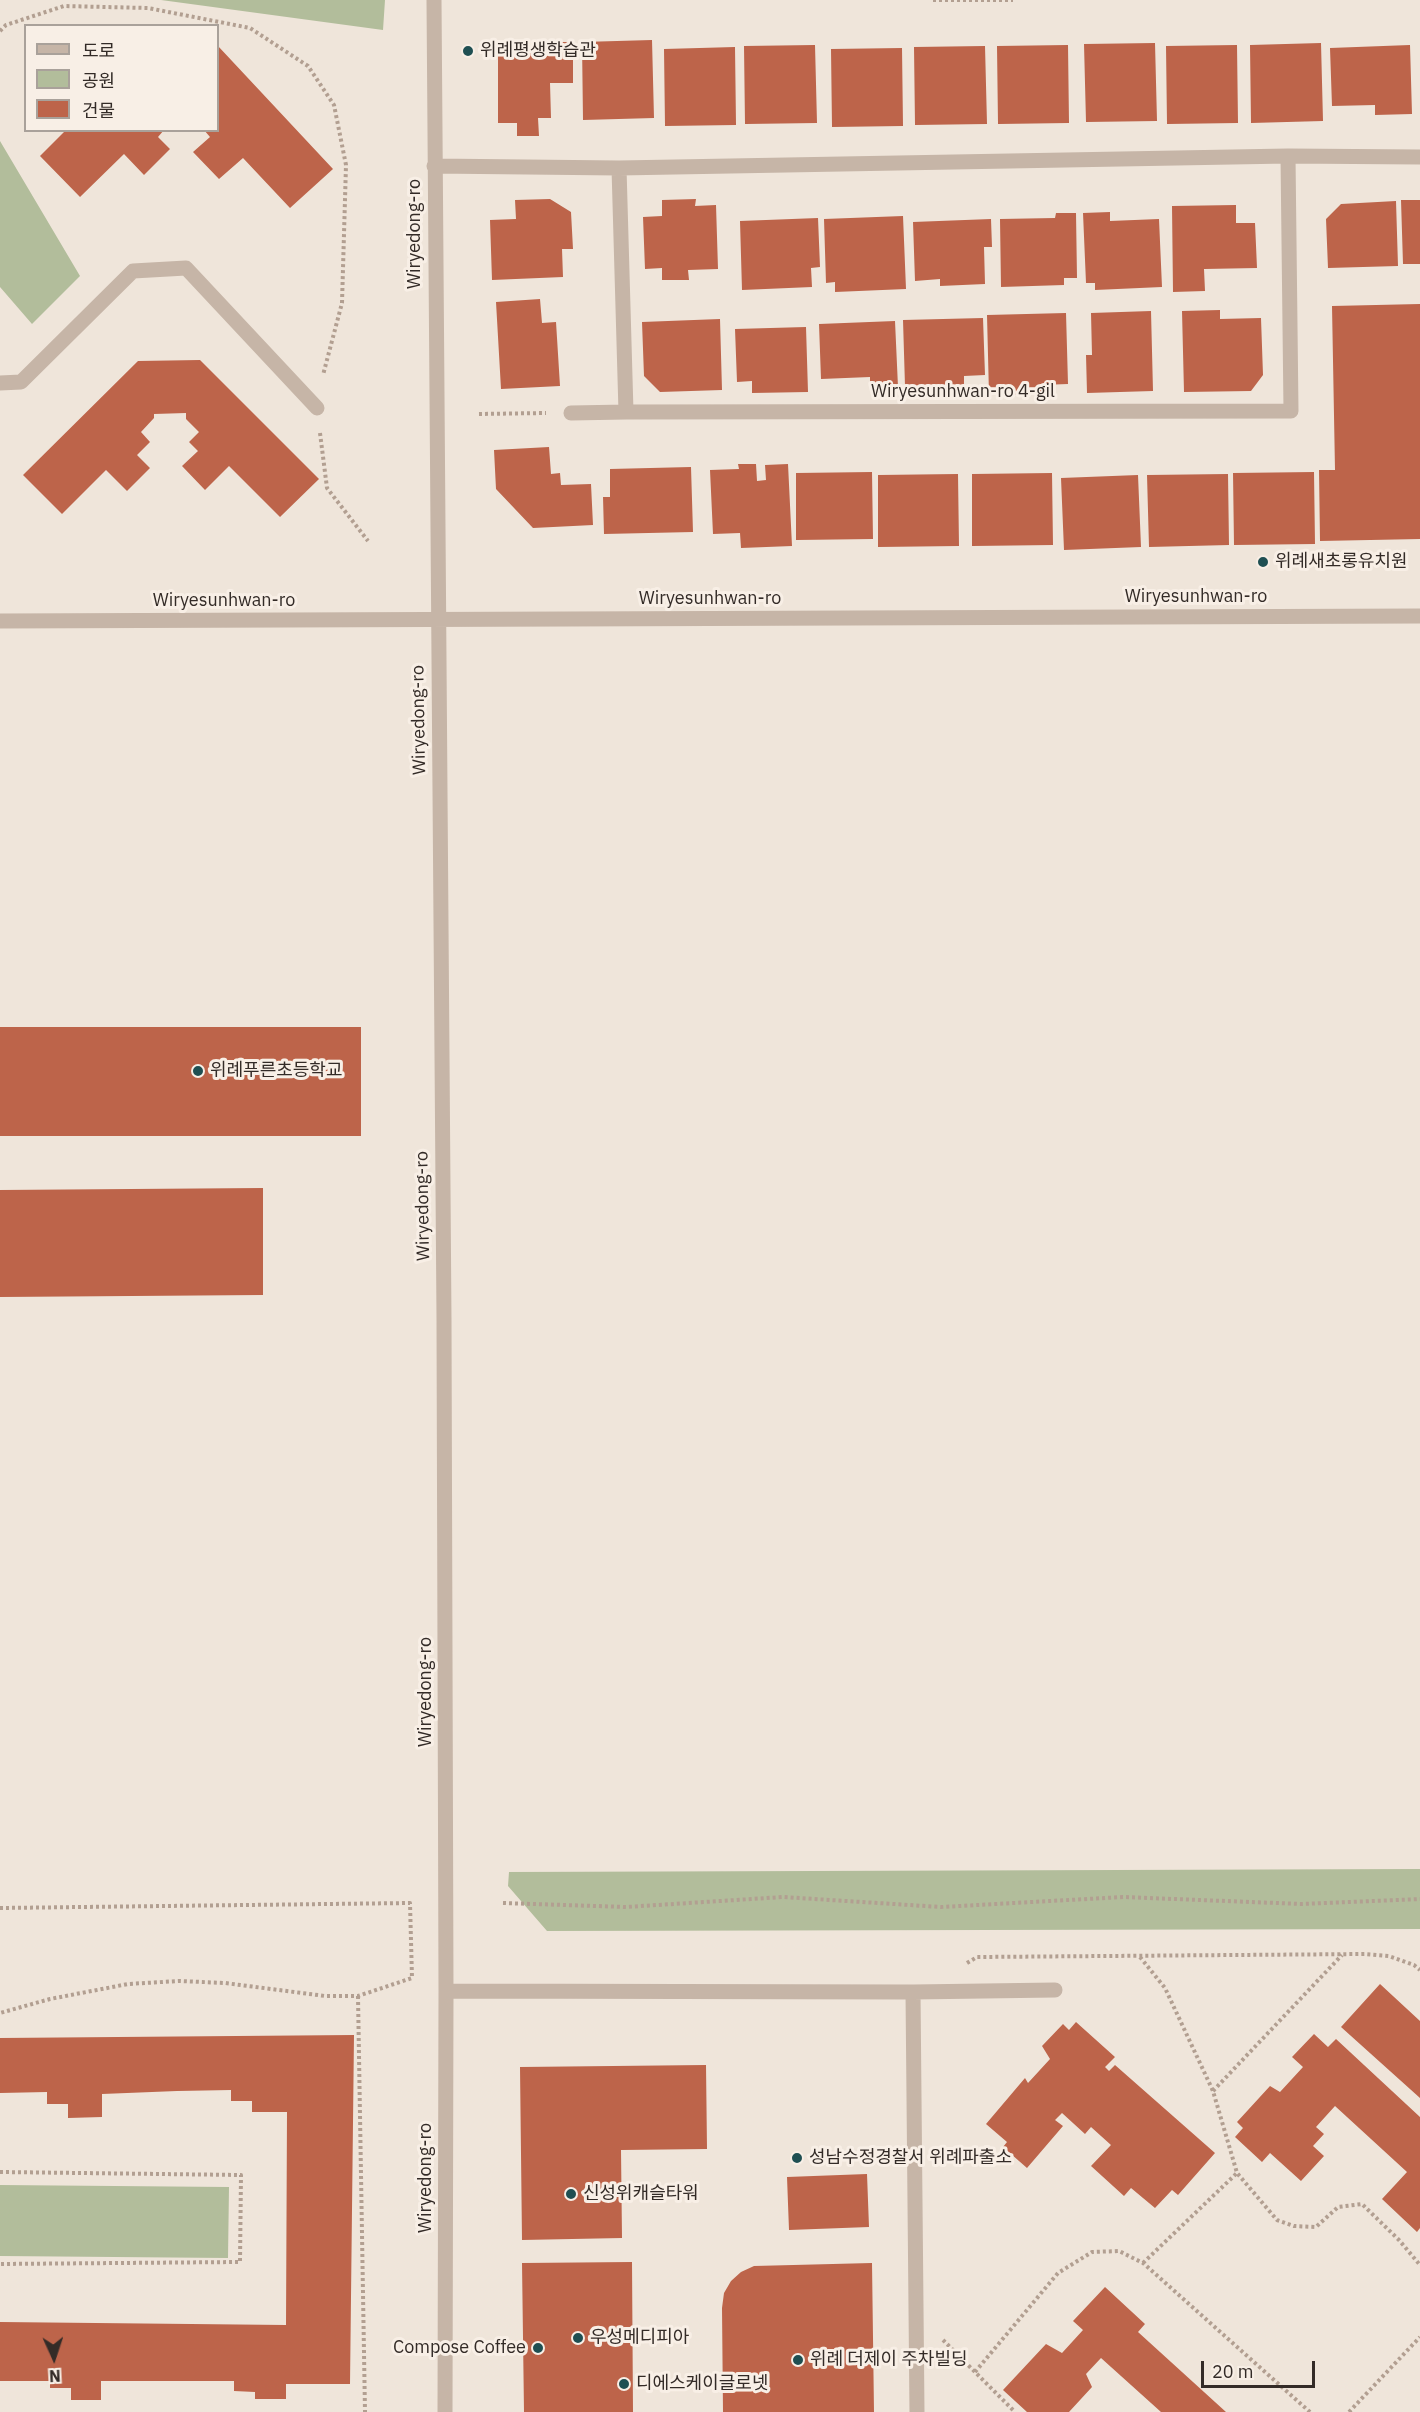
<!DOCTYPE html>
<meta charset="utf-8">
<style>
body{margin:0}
#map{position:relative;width:1420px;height:2412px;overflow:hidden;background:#efe5da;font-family:"IBM Plex Sans","Noto Sans KR",sans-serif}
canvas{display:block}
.legend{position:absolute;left:24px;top:24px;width:195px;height:108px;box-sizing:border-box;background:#f8efe6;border:2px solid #a9a19a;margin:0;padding:8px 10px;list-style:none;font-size:18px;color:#332b27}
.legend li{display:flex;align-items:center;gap:12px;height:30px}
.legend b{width:30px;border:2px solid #a9a19a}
.north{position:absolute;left:24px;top:2328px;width:60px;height:60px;-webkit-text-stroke:4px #f8efe6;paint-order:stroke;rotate:177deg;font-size:16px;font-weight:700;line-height:24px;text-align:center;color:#332b27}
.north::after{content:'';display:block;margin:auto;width:21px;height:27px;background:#332b27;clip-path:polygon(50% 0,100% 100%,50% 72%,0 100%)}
.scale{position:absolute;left:1201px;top:2361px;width:114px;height:27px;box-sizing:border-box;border:3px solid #332b27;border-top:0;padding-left:8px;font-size:18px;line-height:21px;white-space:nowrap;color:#332b27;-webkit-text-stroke:4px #f8efe6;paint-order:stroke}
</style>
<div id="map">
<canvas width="1420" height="2412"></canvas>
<ul class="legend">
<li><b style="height:8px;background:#c6b5a7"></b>도로</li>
<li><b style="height:16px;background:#b2bd9b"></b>공원</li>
<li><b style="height:16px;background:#bd644a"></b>건물</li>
</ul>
<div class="north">N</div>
<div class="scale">20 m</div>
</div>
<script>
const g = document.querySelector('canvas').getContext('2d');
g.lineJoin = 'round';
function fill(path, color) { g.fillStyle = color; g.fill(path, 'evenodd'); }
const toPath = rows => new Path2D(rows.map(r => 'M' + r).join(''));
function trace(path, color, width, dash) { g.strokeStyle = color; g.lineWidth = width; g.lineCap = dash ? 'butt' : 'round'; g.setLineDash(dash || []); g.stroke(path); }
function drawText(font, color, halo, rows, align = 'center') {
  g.font = font + ' "IBM Plex Sans","Noto Sans KR",sans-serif'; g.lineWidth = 6; g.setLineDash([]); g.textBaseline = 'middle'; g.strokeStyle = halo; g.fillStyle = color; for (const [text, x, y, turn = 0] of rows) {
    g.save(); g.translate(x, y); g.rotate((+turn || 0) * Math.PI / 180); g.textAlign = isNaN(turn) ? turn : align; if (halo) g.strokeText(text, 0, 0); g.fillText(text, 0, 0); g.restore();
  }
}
fill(toPath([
 [161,0,385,0,383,30],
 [0,141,80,276,32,324,0,287],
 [1420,1869,1420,1929,547,1931,508,1886,509,1872],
 [0,2185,229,2187,228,2258,0,2256]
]), '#b2bd9b');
fill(toPath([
 [652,40,654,118,583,120,582,42],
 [545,42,573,42,573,83,550,83,551,118,538,118,539,136,517,136,517,123,498,123,498,50,545,49],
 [1155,43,1157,121,1086,122,1084,44],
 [1321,43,1323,121,1251,123,1250,45],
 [815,45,817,123,745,124,744,46],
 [1068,45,1069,123,998,124,997,46],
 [1237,45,1238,123,1167,124,1166,46],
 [1410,45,1412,114,1375,115,1375,105,1332,106,1330,48],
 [218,46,333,169,290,208,243,158,219,179,193,152,210,137,204,130,218,130],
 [985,46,987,124,915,125,914,47],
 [735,47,736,125,665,126,664,49],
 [902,48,903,126,832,127,831,49],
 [66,130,164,130,158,137,170,149,144,175,124,154,80,197,40,156],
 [550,199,571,212,573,249,562,249,563,277,492,280,490,220,516,219,515,200],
 [696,199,695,206,716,205,718,269,688,270,689,280,662,280,662,268,645,269,643,217,662,216,662,200],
 [1401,200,1420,200,1420,264,1403,264],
 [1396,201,1398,266,1328,268,1326,219,1341,204],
 [1236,205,1236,223,1255,223,1257,268,1204,269,1205,291,1173,292,1172,206],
 [1110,212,1110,221,1159,219,1162,287,1095,290,1095,283,1086,283,1083,213],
 [1056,213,1076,213,1077,278,1064,278,1064,285,1001,287,1000,219,1055,218],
 [903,216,906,289,835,292,835,282,826,283,824,219],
 [818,218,820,267,811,268,812,287,742,290,740,221],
 [991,219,992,247,984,247,985,284,940,286,940,279,915,281,913,222],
 [540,299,542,323,556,322,560,386,501,389,496,302],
 [1420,304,1420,539,1320,541,1319,470,1335,470,1332,306],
 [1220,310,1220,319,1261,318,1263,375,1251,391,1184,392,1182,311],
 [1151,311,1153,391,1087,393,1086,355,1092,355,1091,313],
 [1066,313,1068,384,1041,385,1042,394,989,395,987,315],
 [983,318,985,375,964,376,964,385,905,386,903,320],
 [720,319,722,390,660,392,644,376,642,322],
 [895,321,898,387,870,388,870,377,821,379,819,324],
 [806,327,808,392,752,393,752,381,737,382,735,329],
 [200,360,319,479,280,517,229,466,205,490,182,466,198,451,189,442,199,432,186,419,186,413,154,414,154,418,141,432,150,442,137,455,150,468,127,491,106,470,62,514,23,475,138,361],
 [549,447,551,474,560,473,561,485,591,484,593,525,533,528,496,489,494,450],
 [738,464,756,464,757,481,766,480,765,465,788,464,792,546,741,548,740,533,713,534,710,470,739,469],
 [691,467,693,532,604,534,603,497,610,497,610,469],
 [872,472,873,539,796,540,796,473],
 [1314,472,1315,544,1234,545,1233,473],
 [1052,473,1053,545,972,546,972,474],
 [958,474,959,546,878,547,878,475],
 [1228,474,1229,545,1149,547,1147,475],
 [1138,475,1141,547,1064,550,1061,478],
 [0,1027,361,1027,361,1136,0,1136],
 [263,1188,263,1295,0,1297,0,1190],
 [1380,1984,1420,2021,1420,2098,1341,2027],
 [1076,2022,1115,2057,1105,2067,1109,2071,1115,2065,1215,2153,1178,2195,1172,2190,1155,2208,1131,2188,1124,2196,1091,2166,1111,2145,1091,2127,1085,2134,1062,2113,1055,2120,1063,2126,1027,2168,1003,2147,1007,2142,986,2124,1025,2078,1028,2083,1050,2059,1042,2046,1063,2024,1069,2030],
 [1314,2034,1328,2047,1336,2039,1420,2117,1420,2228,1417,2232,1382,2199,1407,2172,1335,2106,1316,2127,1324,2134,1313,2146,1324,2156,1301,2181,1270,2153,1262,2162,1235,2137,1243,2128,1237,2122,1270,2086,1280,2092,1303,2067,1292,2057],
 [354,2035,350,2384,286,2384,286,2399,255,2399,255,2392,234,2391,234,2381,101,2381,101,2400,71,2400,71,2388,50,2388,50,2381,0,2381,0,2322,286,2325,287,2112,252,2112,252,2101,231,2101,231,2090,177,2091,102,2094,102,2117,68,2118,68,2104,47,2104,47,2092,0,2093,0,2038],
 [706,2065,707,2149,621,2150,622,2238,522,2240,520,2067],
 [867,2174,869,2227,789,2230,787,2177],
 [632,2262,633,2412,524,2412,522,2263],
 [872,2263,874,2412,723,2412,722,2308,724,2293,731,2281,741,2272,754,2266],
 [1105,2287,1145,2324,1138,2332,1226,2412,1161,2412,1101,2358,1086,2374,1092,2387,1069,2412,1027,2412,1003,2390,1046,2344,1062,2353,1083,2330,1073,2321]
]), '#bd644a');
trace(toPath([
 [933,0,1013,0],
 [0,31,6,25,64,6,148,8,250,28,308,66,334,105,346,165,342,303,323,375],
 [479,414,546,413],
 [320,433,327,488,368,541],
 [503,1903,626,1907,783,1897,941,1907,1123,1897,1302,1904,1420,1899],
 [0,1908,410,1903,412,1978,358,1996,325,1996,225,1983,179,1981,128,1984,50,1999,0,2013],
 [1140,1957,1165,1988,1213,2091,1237,2173,1277,2220,1294,2226,1316,2227,1338,2207,1362,2204,1399,2240,1420,2265],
 [967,1963,977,1957,1365,1954,1389,1956,1414,1965,1420,1970],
 [358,1996,365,2412],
 [1213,2091,1342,1955],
 [0,2172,241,2175,240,2262,0,2264],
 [1143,2263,1237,2173],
 [943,2340,1015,2412],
 [975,2372,1058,2273,1092,2252,1119,2251,1143,2263,1310,2412],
 [1349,2412,1420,2337]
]), '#b29f91', 4, [3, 3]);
trace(toPath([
 [434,0,444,1318,446,1991,445,2412],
 [434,166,619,168,1288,156,1420,157],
 [619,168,626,412,1291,411,1288,156],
 [0,383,21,382,133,271,186,268,317,408],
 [571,413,626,412],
 [0,621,1420,616],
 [446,1991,913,1992,917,2412],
 [913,1992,1055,1990]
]), '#c6b5a7', 15);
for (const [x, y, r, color] of [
 [468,51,6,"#1f4f52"],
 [1263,562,6,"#1f4f52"],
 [198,1071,6,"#1f4f52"],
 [797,2158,6,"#1f4f52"],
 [571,2194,6,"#1f4f52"],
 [578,2338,6,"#1f4f52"],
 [538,2348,6,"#1f4f52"],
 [798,2360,6,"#1f4f52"],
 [624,2384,6,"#1f4f52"]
]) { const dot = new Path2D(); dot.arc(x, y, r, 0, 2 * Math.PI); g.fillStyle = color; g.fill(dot); trace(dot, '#f8efe6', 2); }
drawText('18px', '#332b27', '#f8efe6', [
 ["위례평생학습관",480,51],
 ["위례새초롱유치원",1275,562],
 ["위례푸른초등학교",210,1071],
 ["성남수정경찰서 위례파출소",809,2158],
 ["신성위캐슬타워",583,2194],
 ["우성메디피아",590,2338],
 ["Compose Coffee",526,2348,"right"],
 ["위례 더제이 주차빌딩",810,2360],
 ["디에스케이글로넷",636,2384]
], 'left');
drawText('18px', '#332b27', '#f8efe6', [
 ["Wiryedong-ro",415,234,-90],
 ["Wiryesunhwan-ro 4-gil",963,392],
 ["Wiryesunhwan-ro",1196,597],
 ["Wiryesunhwan-ro",710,599],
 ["Wiryesunhwan-ro",224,601],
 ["Wiryedong-ro",419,720,-91],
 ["Wiryedong-ro",423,1206,-91],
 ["Wiryedong-ro",426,1692,-90],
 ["Wiryedong-ro",426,2178,-90]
]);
</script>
